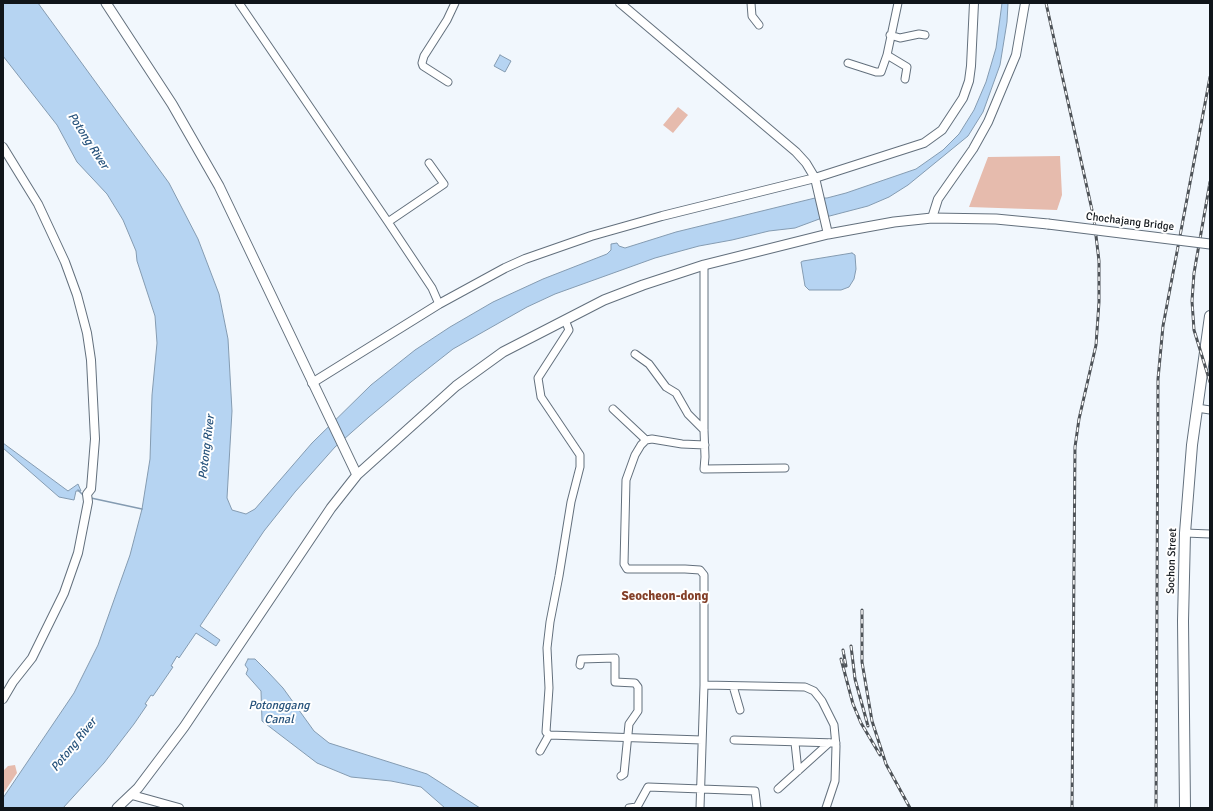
<!DOCTYPE html>
<style>
body{margin:0}
#map{position:relative;width:1213px;height:811px;overflow:hidden;background:#f1f7fd;font-family:Signika,sans-serif}
canvas{display:block}
.frame{position:absolute;inset:0;border:4px solid #10151a;pointer-events:none}
</style>
<div id="map">
<canvas width="1213" height="811"></canvas>
<div class="frame"></div>
</div>
<script>
const g = document.querySelector('canvas').getContext('2d');
g.lineJoin = 'round';
function fill(path, color) { g.fillStyle = color; g.fill(path, 'evenodd'); }
const toPath = rows => new Path2D(rows.map(r => 'M' + r).join(''));
function trace(path, color, width, dash) { g.strokeStyle = color; g.lineWidth = width; g.lineCap = dash ? 'butt' : 'round'; g.setLineDash(dash || []); g.stroke(path); }
function drawText(font, color, halo, rows, align = 'center') {
  g.font = font + ' Signika,sans-serif'; g.lineWidth = 4; g.setLineDash([]); g.textBaseline = 'middle'; g.strokeStyle = halo; g.fillStyle = color; for (const [text, x, y, turn = 0] of rows) {
    g.save(); g.translate(x, y); g.rotate((+turn || 0) * Math.PI / 180); g.textAlign = isNaN(turn) ? turn : align; if (halo) g.strokeText(text, 0, 0); g.fillText(text, 0, 0); g.restore();
  }
}
fill(toPath([
 [678,107,688,115,673,133,663,125],
 [1060,156,1062,195,1057,210,969,207,988,157],
 [15,765,17,773,3,794,3,771,8,766]
]), '#e6bbad');
const water = toPath([
 [3,3,38,3,169,183,198,239,219,294,228,339,232,411,227,498,232,510,246,514,255,509,312,443,371,385,415,350,450,327,493,302,543,279,607,254,611,250,611,244,617,243,619,246,625,248,676,232,815,198,827,198,846,193,916,169,943,150,959,134,974,110,986,82,996,48,1002,3,1008,3,1007,22,1000,65,983,112,968,136,908,185,889,197,868,206,822,218,795,228,769,231,732,240,699,246,655,258,555,294,527,307,453,349,411,382,369,417,335,447,295,492,264,531,237,571,200,626,220,640,216,646,196,633,179,658,177,656,171,666,173,667,153,696,151,695,145,704,147,705,134,724,104,763,63,808,3,808,3,798,74,693,98,645,130,555,142,509,150,459,152,395,157,343,155,316,137,261,136,251,123,220,107,194,77,162,57,125,3,56,3,3],
 [500,55,511,61,505,72,494,66,500,55],
 [852,253,855,255,856,269,854,279,849,287,841,290,809,290,805,286,801,262,803,261,852,253],
 [3,443,68,491,78,484,81,491,76,491,74,500,59,497,3,448,3,443],
 [248,659,255,659,268,672,283,688,314,731,329,743,427,774,480,808,445,808,421,787,391,781,351,777,317,763,262,721,261,691,246,674,248,669,245,665,248,659]
]);
fill(water, '#b6d4f2');
trace(water, '#849bb1', 1);
trace(toPath([
 [78,490,83,495],
 [91,498,142,509]
]), '#849bb1', 1.5);
const minor = toPath([
 [239,3,388,222,432,288,439,304],
 [751,3,752,16,759,25],
 [890,35,900,38,919,34,925,35],
 [887,55,907,67,905,79],
 [848,63,876,72,881,72,887,55,898,3],
 [448,82,423,66,422,63,424,56,447,20,455,3],
 [388,222,444,184,429,163],
 [704,265,704,430,705,457,704,469,785,468],
 [565,320,569,330,538,378,541,397,580,455,580,467,571,502,559,576,550,622,547,648,549,688,546,732,549,735,702,740],
 [635,354,649,364,666,387,676,393,688,414,704,430],
 [1197,408,1210,410],
 [613,409,646,440],
 [1185,533,1210,534],
 [580,665,581,659,615,658,615,682,635,683,638,687,638,711,629,724,624,774,621,776],
 [704,685,805,687,814,691,822,701,834,725,836,746,835,781,826,808],
 [733,686,740,710],
 [734,740,836,743],
 [795,743,798,771],
 [540,751,549,735],
 [778,789,829,743],
 [629,808,637,807,648,787,755,791,757,808],
 [700,808,704,685,704,575,700,570,685,569,627,569,624,564,626,480,635,455,641,445,646,440,652,439,682,444,705,445]
]);
const tertiary = toPath([
 [620,3,796,152,806,163,815,178,828,234],
 [3,147,38,204,65,262,77,295,87,333,91,360,95,439,91,489,87,494,88,502,78,553,64,593,32,658,13,682,3,699],
 [932,218,938,199,973,149,988,122,1016,55,1025,3],
 [312,383,439,304,505,268,525,259,591,236,662,216,815,178,924,143,942,130,963,98,969,81,971,66,974,3],
 [132,795,179,808]
]);
const secondary = toPath([
 [106,3,172,104,219,186,357,475],
 [117,808,138,788,184,727,331,508,357,475,456,386,503,352,604,300,643,285,704,265,828,234,894,222,932,218,996,219,1048,224]
]);
const primary = toPath([
 [1185,808,1183,621,1185,533,1192,445,1210,316]
]);
trace(minor, '#63707d', 9);
trace(tertiary, '#63707d', 10);
trace(secondary, '#63707d', 11);
trace(primary, '#63707d', 12);
trace(minor, '#fff', 7);
trace(tertiary, '#fff', 8);
trace(secondary, '#fff', 9);
trace(primary, '#fff', 10);
const rail = toPath([
 [1046,3,1094,219,1099,261,1099,302,1096,345,1079,419,1075,447,1072,808],
 [1210,182,1194,273,1192,301,1194,330,1210,382],
 [862,610,862,662,872,721,886,764,910,808],
 [851,646,855,679,868,726],
 [843,650,846,666],
 [841,659,853,704,861,723,880,755],
 [1156,808,1158,379,1163,326,1210,77]
]);
trace(rail, '#4e5358', 3);
trace(rail, '#fff', 1.5, [4.5]);
const secondaryBridge = toPath([
 [1048,224,1210,244]
]);
trace(secondaryBridge, '#63707d', 11, []);
trace(secondaryBridge, '#fff', 9);
drawText('11px', '#10151a', '#fff', [
 ["Chochajang Bridge",1130,222,7],
 ["Sochon Street",1172,561,-88]
]);
drawText('italic 12px', '#26527b', '#fff', [
 ["Potong River",88,141,57],
 ["Potong River",207,447,-83],
 ["Potonggang",279,706],
 ["Canal",279,720],
 ["Potong River",74,745,-51]
]);
drawText('bold 13px', '#833f28', '#fff', [
 ["Seocheon-dong",665,597]
]);
</script>
